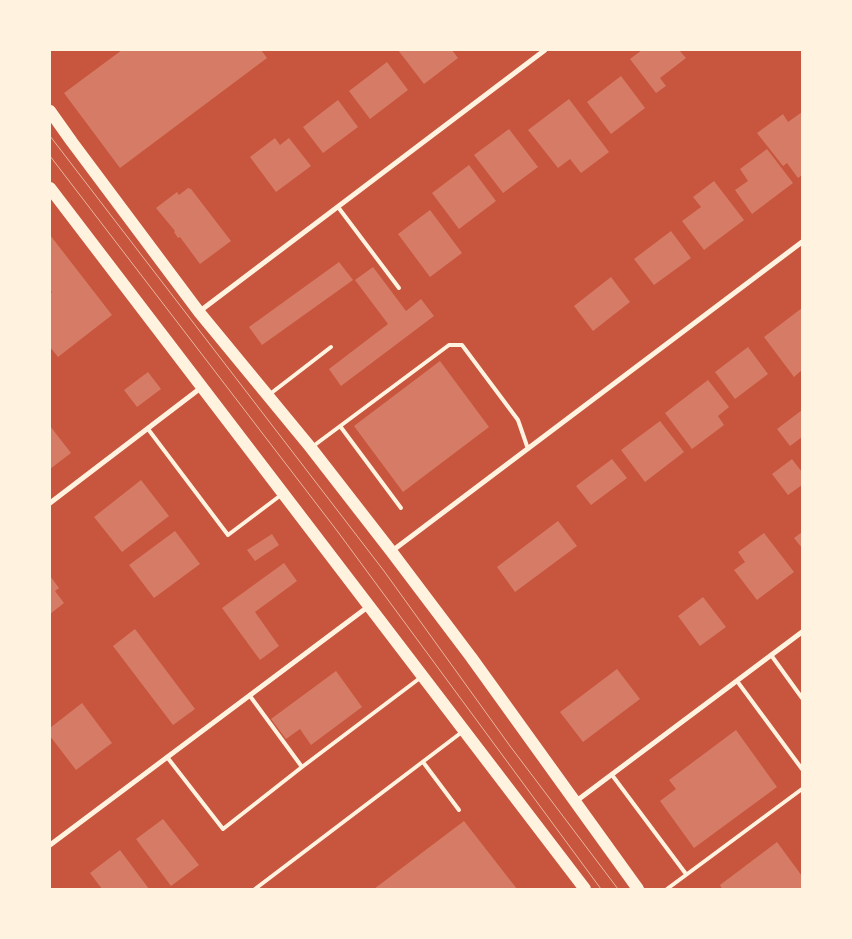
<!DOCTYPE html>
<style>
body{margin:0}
#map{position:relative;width:852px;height:939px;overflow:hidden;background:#c8553d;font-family:Rubik,sans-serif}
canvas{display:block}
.frame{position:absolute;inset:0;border:51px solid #fff3e0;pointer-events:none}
</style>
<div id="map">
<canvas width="852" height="939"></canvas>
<div class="frame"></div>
</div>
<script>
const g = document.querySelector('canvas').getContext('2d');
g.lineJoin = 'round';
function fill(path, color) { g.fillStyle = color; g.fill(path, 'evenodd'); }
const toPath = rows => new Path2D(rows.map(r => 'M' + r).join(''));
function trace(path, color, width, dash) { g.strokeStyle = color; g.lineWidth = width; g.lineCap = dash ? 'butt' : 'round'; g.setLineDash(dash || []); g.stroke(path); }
fill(toPath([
 [122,50,261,50,267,58,120,168,64,93],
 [398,50,452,50,458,58,424,84],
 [642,50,679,50,686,58,660,78,666,86,656,93,630,59],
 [387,62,408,90,370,119,349,91],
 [621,76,645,108,611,134,587,102],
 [569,99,609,152,581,173,570,159,558,168,528,130],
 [338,100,358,127,323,153,303,127],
 [802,112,802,175,798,178,787,163,783,166,757,133,783,114,788,122],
 [509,129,538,167,503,193,474,155],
 [275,138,280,145,289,138,311,166,276,192,250,157],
 [767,149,793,183,752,214,735,190,748,181,740,169],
 [469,165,496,201,459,229,432,193],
 [714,181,744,220,704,250,682,221,701,207,693,197],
 [188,188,191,189,231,241,200,264,180,237,178,238,174,232,175,231,156,208,177,192,179,195],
 [430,210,462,253,430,277,398,234],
 [671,231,691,258,654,285,634,259],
 [50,235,112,315,58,357,50,347,50,294,52,292,50,290],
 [339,262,353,280,262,345,249,327],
 [373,267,406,311,421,299,434,316,341,386,329,369,388,324,355,280],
 [611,277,630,302,593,331,574,306],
 [802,308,802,370,794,377,764,337],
 [748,347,768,374,735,399,715,372],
 [440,361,489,427,403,492,354,426],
 [148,372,161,389,137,407,124,390],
 [708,380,729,407,718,416,724,425,692,449,665,413],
 [802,410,802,437,790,446,777,429],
 [660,421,684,452,645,482,621,450],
 [50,426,71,453,50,469],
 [612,459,627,478,591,505,576,486],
 [792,459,802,472,802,485,788,495,772,474],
 [141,480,169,516,122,552,94,517],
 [558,521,577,546,515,592,497,567],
 [175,531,200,564,154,598,129,565],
 [802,532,802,548,794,538],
 [764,533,794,572,757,600,734,570,745,562,738,552],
 [272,534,279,545,255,561,247,550],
 [284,563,297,581,255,612,279,646,260,660,222,608],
 [50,576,59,588,55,591,64,603,50,614],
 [703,597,726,627,700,646,678,616],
 [135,629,195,709,173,725,113,646],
 [617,669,640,699,583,742,560,712],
 [336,671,362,707,311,745,300,729,286,739,271,719],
 [82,703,112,743,76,770,50,736,50,728],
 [736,730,777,787,694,848,660,801,676,789,669,780],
 [163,819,199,865,171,886,136,839],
 [464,821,517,889,374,889],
 [777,842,802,876,802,889,722,889,720,885],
 [120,850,149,889,102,889,90,873]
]), '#d67c66');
trace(toPath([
 [338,207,399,288],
 [270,394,331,347],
 [340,426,401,508],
 [148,429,228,535,281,495],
 [312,447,449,345,462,345,518,420,528,449],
 [771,655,802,698],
 [737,681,802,769],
 [167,757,223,829,302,767,250,696],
 [423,762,459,810],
 [302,767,420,678],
 [612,775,686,874],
 [255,889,462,732],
 [667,889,802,789]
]), '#fff3e0', 4);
trace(toPath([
 [200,311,545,50],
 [50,503,202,387],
 [392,551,802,242],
 [575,802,802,632],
 [50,845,369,606]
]), '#fff3e0', 5);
trace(toPath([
 [50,111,72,142,199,312,311,448,391,551,471,657,638,889],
 [50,188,585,889]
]), '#fff3e0', 12);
trace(toPath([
 [50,136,384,571,510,746,618,889],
 [50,156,338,532,601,889]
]), '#e9b49f', 1);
</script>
